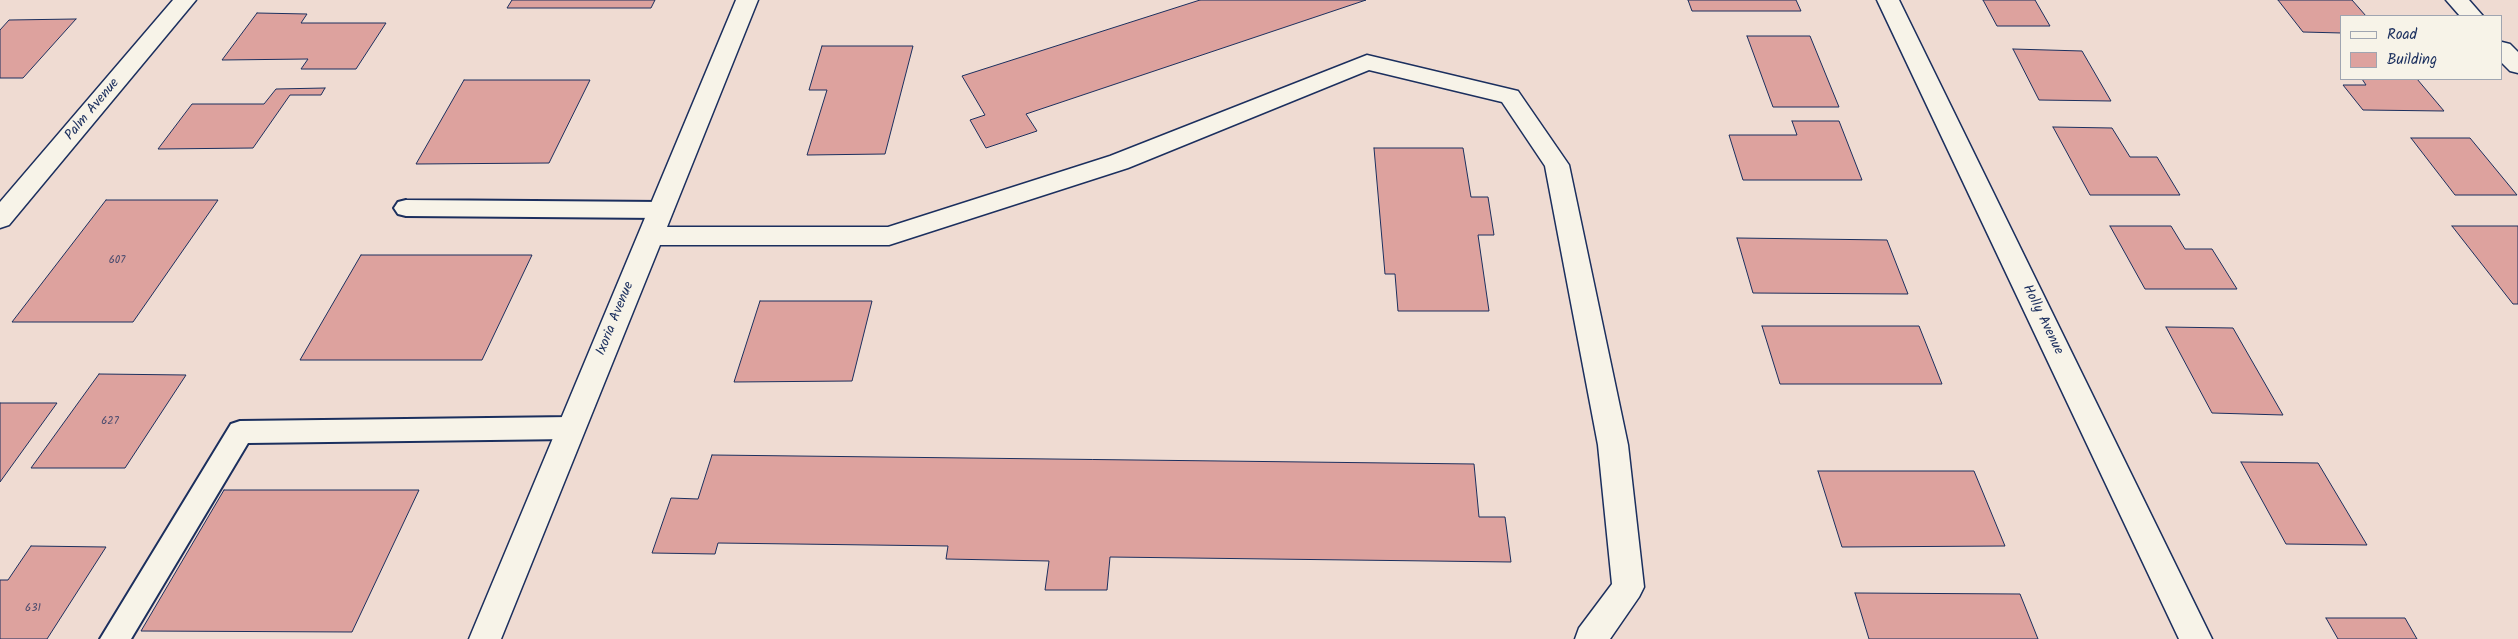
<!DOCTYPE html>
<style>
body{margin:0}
#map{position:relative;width:2518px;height:639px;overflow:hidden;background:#efdbd2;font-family:Kalam,sans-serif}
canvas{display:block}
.legend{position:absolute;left:2340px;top:15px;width:162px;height:65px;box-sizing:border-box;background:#f7f3e8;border:1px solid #9fa5b1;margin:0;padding:6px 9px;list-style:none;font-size:15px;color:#1b2f5e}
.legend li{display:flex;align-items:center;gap:10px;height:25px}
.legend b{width:25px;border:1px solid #9fa5b1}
</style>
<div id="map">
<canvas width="2518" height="639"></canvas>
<ul class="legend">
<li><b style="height:6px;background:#f7f3e8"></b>Road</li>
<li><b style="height:14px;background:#dda29e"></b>Building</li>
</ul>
</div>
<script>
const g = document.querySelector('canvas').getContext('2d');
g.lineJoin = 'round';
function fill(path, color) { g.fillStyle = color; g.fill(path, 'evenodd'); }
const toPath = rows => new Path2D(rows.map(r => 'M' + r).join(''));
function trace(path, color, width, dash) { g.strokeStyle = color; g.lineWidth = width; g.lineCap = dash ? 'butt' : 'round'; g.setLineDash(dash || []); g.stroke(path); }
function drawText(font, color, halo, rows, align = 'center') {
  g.font = font + ' Kalam,sans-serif'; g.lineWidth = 4; g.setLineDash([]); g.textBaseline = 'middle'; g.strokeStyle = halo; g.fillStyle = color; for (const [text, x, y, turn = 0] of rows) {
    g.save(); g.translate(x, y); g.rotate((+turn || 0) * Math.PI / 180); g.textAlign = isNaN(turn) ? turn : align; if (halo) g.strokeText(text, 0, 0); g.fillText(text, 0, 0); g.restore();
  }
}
const building = toPath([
 [512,0,655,0,651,8,507,8,512,0],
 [1200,0,1366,0,1026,114,1037,131,986,148,970,120,985,115,962,76,1200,0],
 [1688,0,1796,0,1801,11,1692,11,1688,0],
 [1983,0,2035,0,2050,26,1997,26,1983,0],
 [2278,0,2352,0,2366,16,2342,16,2342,33,2303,32,2278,0],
 [257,13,307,14,301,23,386,23,356,69,301,69,308,59,222,60,257,13],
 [76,19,23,78,0,78,0,30,9,20,76,19],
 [1747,36,1810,36,1839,107,1773,107,1747,36],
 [822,46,913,46,885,154,807,155,827,90,809,90,822,46],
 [2013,49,2082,51,2111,101,2039,100,2013,49],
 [2362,79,2417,79,2444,111,2363,110,2343,85,2366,85,2362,79],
 [464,80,590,80,549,163,416,164,464,80],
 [325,88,321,95,290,95,253,148,158,149,192,104,264,104,276,89,325,88],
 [1792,121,1839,121,1862,180,1743,180,1729,135,1797,135,1792,121],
 [2053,127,2112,128,2130,157,2157,157,2180,195,2090,195,2053,127],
 [2411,138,2470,138,2517,195,2455,195,2411,138],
 [1374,148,1463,148,1471,197,1488,197,1494,235,1478,235,1489,311,1398,311,1395,274,1385,274,1374,148],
 [106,200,218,200,133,322,12,322,106,200],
 [2110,226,2171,226,2185,249,2212,249,2237,289,2145,289,2110,226],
 [2452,226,2518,226,2518,304,2513,304,2452,226],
 [1737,238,1887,240,1908,294,1753,293,1737,238],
 [361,255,532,255,482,360,300,360,361,255],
 [760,301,872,301,852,381,734,382,760,301],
 [1762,326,1919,326,1942,384,1780,384,1762,326],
 [2166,327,2233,328,2283,415,2212,413,2166,327],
 [99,374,186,375,125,468,31,468,99,374],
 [0,403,57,403,0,482,0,403],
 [712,455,1474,464,1479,517,1505,517,1511,562,1110,557,1107,590,1045,590,1049,561,946,559,948,546,718,543,715,554,652,553,671,498,698,499,712,455],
 [2241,462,2318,463,2367,545,2286,544,2241,462],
 [1818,471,1974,471,2005,546,1842,547,1818,471],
 [224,490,419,490,352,632,141,631,224,490],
 [31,546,106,547,47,639,0,639,0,580,8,580,31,546],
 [1855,593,2020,594,2038,639,1869,639,1855,593],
 [2326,618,2405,618,2417,639,2338,639,2326,618]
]);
fill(building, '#dda29e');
trace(building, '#1b2f5e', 1);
const service = toPath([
 [406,200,661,202,669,204,673,210,669,216,661,218,406,216,398,214,394,208,398,202,406,200],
 [571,417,580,420,584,428,580,436,571,439,248,443,131,639,100,639,231,424,240,421,571,417]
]);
const minor = toPath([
 [173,0,196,0,9,225,0,228,0,202,173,0],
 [736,0,758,0,667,227,888,227,1110,156,1367,55,1518,91,1569,165,1628,445,1644,587,1639,597,1610,639,1575,639,1579,628,1612,584,1598,445,1545,166,1502,102,1369,70,1128,168,889,245,660,245,501,639,469,639,736,0],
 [1877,0,1899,0,2212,639,2179,639,1877,0],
 [2446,0,2469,0,2483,16,2460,16,2446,0],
 [2502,42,2510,44,2518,52,2518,73,2510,71,2502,63,2502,42]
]);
trace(service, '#1b2f5e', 4);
trace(minor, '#1b2f5e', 3);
fill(service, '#f7f3e8');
fill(minor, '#f7f3e8');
drawText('11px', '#4c4c6e', null, [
 ["607",117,261],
 ["627",110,422],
 ["631",33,609]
]);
drawText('14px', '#1b2f5e', '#f7f3e8', [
 ["Palm Avenue",93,110,-50],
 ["Ixoria Avenue",616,319,-68],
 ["Holly Avenue",2042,320,64]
]);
</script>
